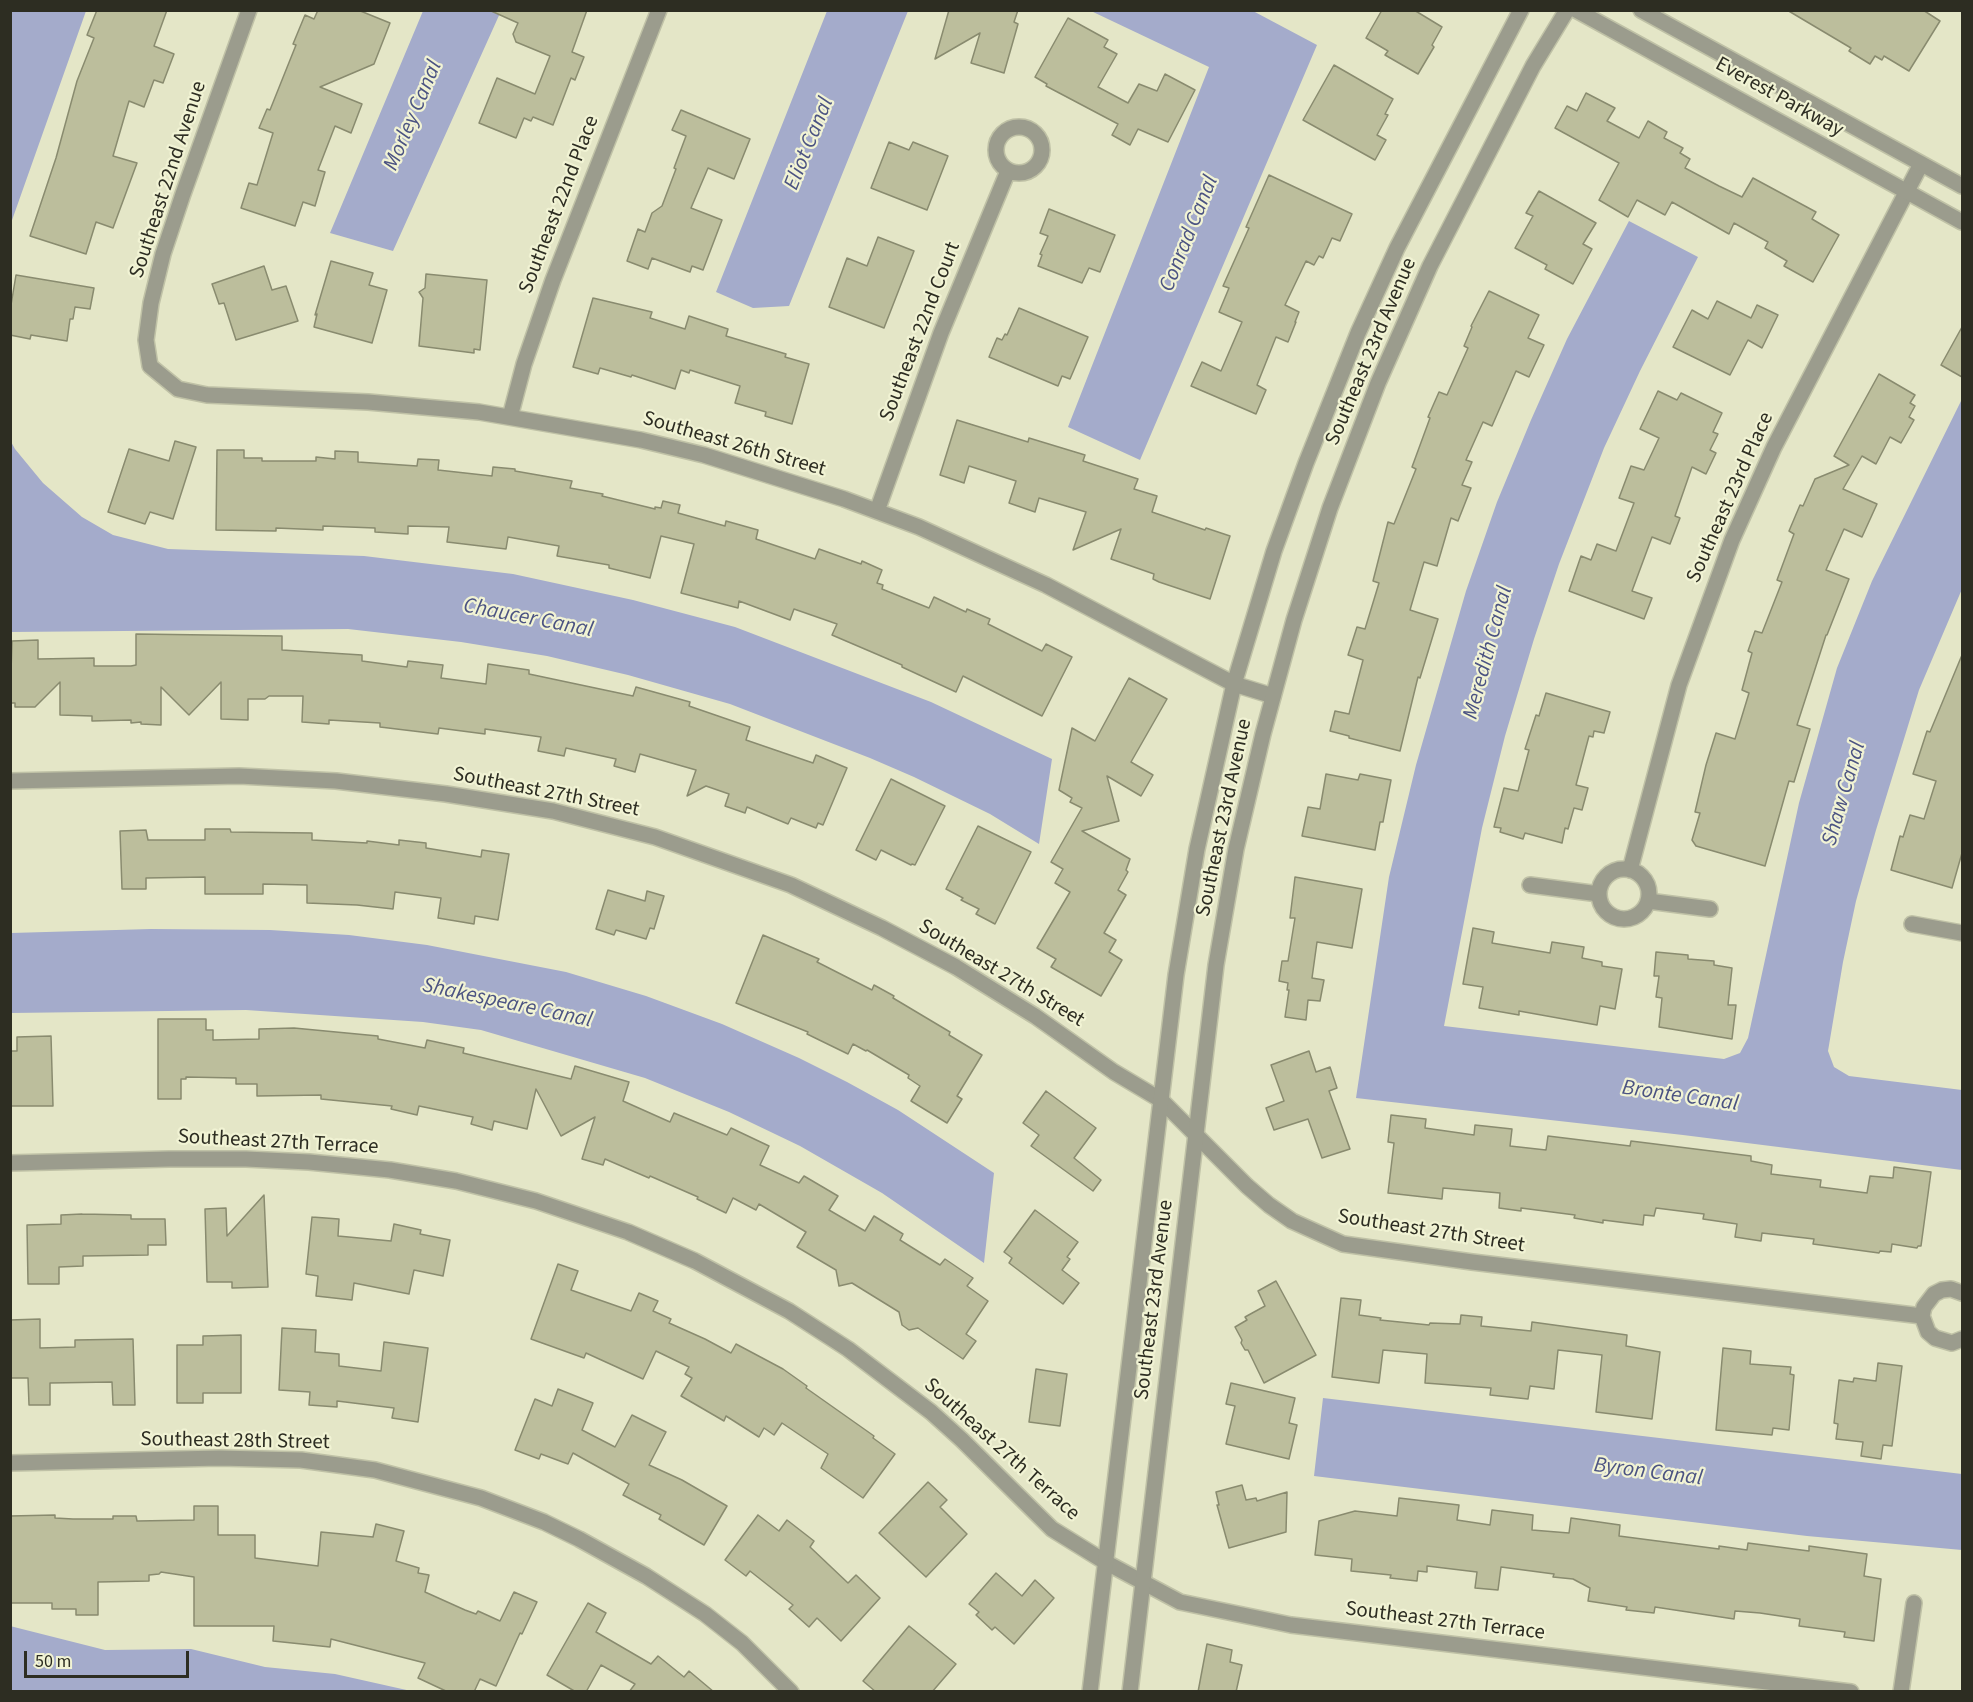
<!DOCTYPE html>
<style>
body{margin:0}
#map{position:relative;width:1973px;height:1702px;overflow:hidden;background:#e4e6c7;font-family:"Source Sans 3",sans-serif}
canvas{display:block}
.frame{position:absolute;inset:0;border:12px solid #2d2d22;pointer-events:none}
.scale{position:absolute;left:24px;top:1651px;width:165px;height:27px;box-sizing:border-box;border:3px solid #2d2d22;border-top:0;padding-left:8px;font-size:18px;line-height:21px;white-space:nowrap;color:#2d2d22;-webkit-text-stroke:4px #f1f3d4;paint-order:stroke}
</style>
<div id="map">
<canvas width="1973" height="1702"></canvas>
<div class="frame"></div>
<div class="scale">50 m</div>
</div>
<script>
const g = document.querySelector('canvas').getContext('2d');
g.lineJoin = 'round';
function fill(path, color) { g.fillStyle = color; g.fill(path, 'evenodd'); }
const toPath = rows => new Path2D(rows.map(r => 'M' + r).join(''));
function trace(path, color, width, dash) { g.strokeStyle = color; g.lineWidth = width; g.lineCap = dash ? 'butt' : 'round'; g.setLineDash(dash || []); g.stroke(path); }
function drawText(font, color, halo, rows, align = 'center') {
  g.font = font + ' "Source Sans 3",sans-serif'; g.lineWidth = 4.5; g.setLineDash([]); g.textBaseline = 'middle'; g.strokeStyle = halo; g.fillStyle = color; for (const [text, x, y, turn = 0] of rows) {
    g.save(); g.translate(x, y); g.rotate((+turn || 0) * Math.PI / 180); g.textAlign = isNaN(turn) ? turn : align; if (halo) g.strokeText(text, 0, 0); g.fillText(text, 0, 0); g.restore();
  }
}
fill(toPath([
 [11,10,86,11,11,223,10,11],
 [423,11,501,11,393,251,330,233],
 [827,11,908,11,789,306,753,308,716,292],
 [1091,11,1253,11,1317,45,1140,460,1068,427,1209,67],
 [1629,221,1698,257,1640,371,1604,448,1559,564,1534,639,1505,736,1482,828,1444,1026,1724,1059,1740,1053,1748,1038,1799,803,1837,668,1872,581,1961,401,1962,589,1919,690,1876,830,1856,901,1843,962,1828,1051,1834,1067,1849,1076,1962,1090,1962,1170,1683,1135,1356,1098,1389,877,1416,765,1466,591,1497,502,1531,420,1567,339],
 [10,440,15,449,43,483,82,517,113,535,168,549,364,556,513,574,633,600,735,627,931,702,1052,759,1039,844,990,814,914,777,870,758,730,704,628,675,547,656,461,642,348,629,11,632],
 [151,929,270,930,349,935,427,945,566,972,646,996,722,1024,799,1058,847,1082,898,1110,994,1173,984,1263,882,1193,800,1146,729,1112,645,1078,481,1030,423,1022,246,1010,11,1013,11,933],
 [1323,1398,1962,1474,1962,1550,1807,1536,1314,1476],
 [10,1626,105,1650,191,1649,265,1667,335,1674,411,1691,11,1691]
]), '#a4abcb');
const building = toPath([
 [97,10,167,10,154,46,174,54,163,83,154,80,144,107,129,101,113,156,137,163,113,228,96,222,86,254,30,236,56,158,77,81,94,38,87,35,97,10],
 [318,10,358,10,390,23,374,64,320,87,362,104,351,133,335,126,318,170,325,172,315,206,303,202,295,226,241,208,249,183,257,185,273,133,259,128,267,109,270,110,296,45,293,44,305,15,314,19,318,10],
 [489,10,587,10,572,52,584,57,575,80,571,78,553,125,533,117,531,121,524,118,516,138,479,123,497,78,535,94,550,56,516,42,513,34,518,23,489,10],
 [949,10,1018,10,1014,22,1018,24,1004,73,971,63,980,33,935,59,949,10],
 [1382,10,1414,10,1442,27,1432,45,1434,47,1418,74,1385,55,1388,51,1366,38,1382,10],
 [1787,10,1923,10,1940,21,1909,71,1884,56,1882,60,1875,56,1870,64,1849,51,1851,48,1787,10],
 [1068,18,1108,40,1104,47,1117,54,1098,87,1128,103,1139,84,1157,91,1165,74,1195,90,1168,142,1138,129,1130,145,1112,135,1118,124,1046,86,1047,84,1035,77,1068,18],
 [1334,65,1393,99,1385,114,1388,115,1377,135,1386,140,1375,160,1303,120,1334,65],
 [1586,93,1615,108,1607,121,1639,138,1648,121,1667,132,1664,138,1683,148,1680,153,1690,159,1685,168,1719,186,1742,197,1753,178,1816,212,1812,219,1839,235,1813,282,1784,266,1787,261,1765,248,1768,242,1734,223,1729,234,1672,202,1665,215,1637,200,1628,217,1599,200,1619,163,1555,128,1567,106,1577,111,1586,93],
 [681,110,750,139,734,179,708,168,691,208,722,220,703,270,692,266,690,272,652,258,648,269,627,261,638,229,645,232,652,213,662,206,676,169,674,168,686,136,672,130,681,110],
 [889,142,909,150,913,142,948,156,927,210,871,188,889,142],
 [1269,175,1352,214,1340,241,1332,238,1323,258,1319,256,1314,265,1306,261,1285,305,1299,312,1295,322,1296,322,1288,342,1276,337,1257,385,1266,390,1256,414,1191,386,1202,362,1221,371,1242,322,1219,312,1229,288,1223,286,1249,228,1246,227,1269,175],
 [1539,191,1596,223,1583,244,1592,249,1573,284,1545,269,1547,265,1515,248,1533,216,1526,213,1539,191],
 [1049,209,1115,235,1100,272,1089,268,1082,283,1038,266,1042,255,1040,254,1048,236,1040,233,1049,209],
 [878,237,914,251,884,328,829,307,847,258,867,266,878,237],
 [331,261,373,273,369,285,387,290,372,343,314,327,317,314,315,315,331,261],
 [264,266,272,290,286,286,298,321,236,340,224,303,219,304,212,284,264,266],
 [426,274,487,280,480,350,474,349,474,353,419,346,423,298,419,292,425,288,426,274],
 [16,275,94,288,90,309,75,307,73,319,70,319,67,341,31,335,30,339,10,335,10,311,16,275],
 [1489,291,1539,315,1528,338,1544,345,1529,377,1516,371,1492,426,1483,422,1466,460,1472,462,1462,485,1471,488,1458,521,1451,518,1437,566,1424,562,1410,610,1438,619,1420,678,1418,677,1400,751,1349,738,1349,736,1330,731,1335,711,1349,714,1363,660,1348,655,1357,627,1365,629,1379,583,1373,581,1388,522,1394,524,1416,469,1412,467,1430,418,1428,417,1439,392,1447,395,1468,348,1464,346,1472,327,1471,326,1489,291],
 [593,298,652,312,650,318,685,329,689,316,728,329,726,336,786,354,785,357,809,364,792,424,765,416,766,412,735,403,740,386,690,370,689,373,681,370,675,389,632,375,631,377,600,368,598,374,573,367,593,298],
 [1717,301,1751,318,1757,305,1778,315,1762,348,1748,340,1730,375,1673,347,1692,310,1708,319,1717,301],
 [1019,308,1088,337,1070,379,1062,376,1058,386,989,357,997,338,1002,340,1005,334,1007,335,1019,308],
 [1962,327,1962,377,1941,365,1962,327],
 [1879,374,1915,395,1910,403,1915,406,1909,417,1914,420,1901,443,1890,437,1876,464,1862,456,1843,489,1877,504,1862,537,1844,529,1826,570,1849,579,1827,635,1826,635,1797,725,1810,729,1794,782,1789,781,1765,866,1696,846,1692,840,1700,813,1695,812,1706,765,1716,733,1735,739,1749,693,1742,690,1752,653,1748,651,1755,631,1762,633,1782,582,1777,580,1794,534,1789,531,1800,505,1803,506,1815,479,1849,465,1834,456,1879,374],
 [1658,391,1677,400,1681,393,1722,413,1713,432,1718,434,1710,450,1716,453,1706,474,1692,467,1675,516,1680,518,1670,544,1652,537,1632,591,1652,598,1644,619,1569,591,1581,556,1591,560,1597,544,1616,551,1634,503,1619,498,1631,466,1644,470,1659,438,1640,429,1658,391],
 [957,420,1028,442,1029,438,1085,455,1083,461,1138,479,1134,489,1157,496,1152,512,1205,530,1206,528,1230,536,1210,599,1159,582,1153,579,1154,574,1111,559,1121,529,1073,550,1086,512,1039,498,1035,512,1009,503,1016,481,969,466,964,483,940,475,957,420],
 [175,441,196,447,173,519,150,512,145,524,108,512,129,449,169,461,175,441],
 [217,450,244,450,244,458,262,458,262,461,316,461,316,457,335,459,335,451,358,452,358,462,417,466,418,459,439,460,438,470,492,476,493,467,515,469,515,471,572,481,570,488,603,494,602,496,655,509,655,507,661,508,663,501,680,505,678,513,725,526,726,521,758,530,756,539,815,559,819,549,861,564,862,561,882,570,877,583,883,585,882,589,929,608,934,597,966,612,967,609,990,619,988,624,1042,651,1046,644,1072,657,1042,716,963,676,956,692,902,667,902,665,832,635,837,624,794,609,790,620,739,601,738,608,681,593,694,544,661,536,650,578,609,568,609,565,557,556,559,546,508,537,506,549,447,542,449,527,408,526,408,534,375,532,375,528,323,526,323,530,276,528,276,531,216,530,217,450],
 [136,634,282,636,282,650,362,655,362,661,407,667,408,661,443,665,441,678,486,684,488,664,529,670,529,674,633,696,636,687,690,702,689,706,750,727,746,740,813,763,816,755,847,768,823,825,818,823,816,828,791,818,788,824,747,807,745,813,725,806,729,794,706,786,687,796,696,770,640,754,635,772,614,766,616,759,566,748,564,756,538,751,541,737,485,729,485,734,439,728,438,734,380,727,380,723,329,720,329,724,302,722,303,696,269,696,265,699,248,699,248,720,221,719,221,682,189,715,161,687,161,725,141,724,141,722,131,723,131,720,92,721,92,716,60,715,60,682,35,707,15,707,15,703,10,703,12,641,38,640,38,659,94,658,94,666,131,666,136,665,136,634],
 [1962,655,1962,853,1952,888,1891,870,1900,836,1903,837,1910,815,1924,819,1936,781,1913,774,1927,731,1930,732,1962,655],
 [1129,678,1167,699,1131,762,1153,775,1141,796,1107,776,1119,821,1082,831,1130,859,1126,870,1128,872,1118,890,1126,895,1104,933,1116,940,1109,952,1122,960,1101,996,1051,967,1056,959,1037,948,1070,892,1055,883,1063,869,1051,862,1082,808,1070,802,1072,798,1059,790,1072,728,1095,741,1129,678],
 [1546,693,1610,712,1604,733,1594,731,1593,737,1589,736,1576,785,1588,788,1582,810,1574,808,1568,829,1565,828,1562,843,1525,833,1523,839,1500,832,1501,828,1494,827,1504,788,1518,791,1529,750,1525,749,1536,715,1539,716,1546,693],
 [1326,774,1358,780,1360,774,1391,780,1383,822,1380,822,1375,850,1302,836,1308,807,1320,809,1326,774],
 [891,779,945,806,915,865,912,864,911,865,881,850,876,860,856,850,891,779],
 [978,826,1031,852,995,924,976,914,979,909,961,900,963,898,946,889,978,826],
 [205,829,230,829,231,832,312,833,312,840,367,843,367,841,399,845,399,840,426,843,426,848,481,857,482,850,509,854,498,920,475,916,474,924,438,918,441,898,395,892,393,909,357,905,307,903,307,885,263,884,263,894,205,894,205,877,146,878,146,889,122,889,120,831,146,830,148,840,205,840,205,829],
 [1295,877,1362,889,1352,948,1317,942,1312,978,1324,980,1320,1001,1308,1000,1306,1020,1285,1017,1289,990,1287,990,1288,983,1279,981,1282,961,1288,961,1295,918,1290,918,1295,877],
 [608,890,645,901,647,891,664,896,654,929,650,928,646,939,616,930,614,935,596,929,608,890],
 [1473,928,1494,932,1492,943,1550,953,1552,942,1584,947,1582,958,1602,962,1602,966,1622,969,1615,1009,1600,1006,1597,1025,1519,1011,1519,1015,1479,1008,1483,987,1463,984,1473,928],
 [763,935,819,959,817,962,872,990,874,985,894,996,893,998,950,1032,949,1035,982,1055,957,1096,962,1099,947,1123,911,1101,920,1086,908,1078,909,1075,867,1050,866,1051,853,1044,848,1054,807,1034,808,1032,736,1003,763,935],
 [1656,952,1688,955,1688,959,1714,961,1714,965,1732,968,1728,1005,1736,1005,1732,1039,1659,1027,1662,998,1656,997,1659,976,1654,976,1656,952],
 [158,1019,206,1019,206,1030,213,1030,213,1040,259,1039,259,1029,294,1028,378,1036,378,1039,425,1048,427,1040,464,1048,463,1053,571,1079,575,1066,629,1082,623,1101,670,1122,674,1113,727,1135,731,1128,769,1146,760,1165,799,1183,804,1176,838,1196,829,1210,865,1231,874,1216,903,1234,900,1240,940,1265,945,1259,973,1278,967,1286,988,1301,966,1334,976,1341,963,1359,918,1328,909,1330,902,1325,899,1312,852,1283,839,1286,836,1270,797,1247,806,1232,759,1204,756,1210,733,1198,726,1213,697,1199,698,1197,650,1176,649,1178,605,1159,603,1165,582,1159,595,1117,561,1136,536,1089,527,1129,494,1121,492,1130,471,1124,473,1117,419,1106,417,1115,391,1109,392,1106,321,1099,321,1095,257,1096,257,1084,236,1084,236,1078,186,1077,186,1079,181,1079,181,1099,158,1099,158,1019],
 [51,1036,53,1106,10,1106,10,1051,17,1051,17,1037,51,1036],
 [1309,1051,1316,1072,1330,1067,1337,1088,1329,1091,1350,1149,1322,1158,1308,1119,1274,1130,1266,1108,1284,1101,1271,1065,1309,1051],
 [1046,1091,1096,1128,1074,1158,1101,1180,1093,1191,1031,1146,1039,1135,1023,1123,1046,1091],
 [1391,1115,1426,1119,1425,1128,1474,1135,1475,1125,1512,1129,1510,1146,1546,1150,1548,1136,1630,1146,1631,1141,1751,1156,1751,1161,1772,1165,1771,1174,1821,1180,1820,1187,1867,1193,1870,1176,1893,1178,1894,1167,1931,1172,1921,1246,1918,1246,1917,1248,1892,1244,1891,1252,1880,1251,1879,1253,1813,1244,1814,1239,1762,1233,1761,1241,1735,1237,1737,1224,1703,1219,1704,1214,1656,1208,1654,1216,1644,1215,1643,1225,1603,1220,1603,1223,1574,1218,1575,1215,1521,1208,1521,1211,1499,1208,1500,1193,1443,1188,1442,1199,1388,1193,1394,1143,1388,1142,1391,1115],
 [264,1195,268,1287,232,1288,232,1282,207,1282,205,1209,226,1208,227,1236,264,1195],
 [1035,1210,1078,1242,1067,1257,1070,1259,1062,1270,1079,1283,1063,1304,1009,1263,1012,1258,1004,1252,1035,1210],
 [82,1214,131,1215,131,1219,165,1219,166,1245,148,1245,148,1255,83,1256,83,1266,59,1267,59,1284,28,1284,27,1225,61,1224,61,1215,82,1214],
 [312,1217,339,1219,338,1236,391,1241,394,1224,421,1230,420,1234,450,1240,443,1276,414,1270,409,1294,354,1283,352,1300,316,1296,318,1276,306,1274,312,1217],
 [558,1264,578,1271,571,1290,631,1311,639,1293,658,1301,653,1311,671,1319,669,1323,705,1339,731,1353,736,1344,783,1369,807,1386,806,1388,874,1436,873,1438,895,1454,863,1498,821,1468,828,1454,782,1423,774,1435,764,1428,759,1437,726,1416,724,1421,681,1396,692,1378,685,1374,689,1367,656,1351,643,1379,586,1353,584,1358,531,1339,558,1264],
 [1276,1281,1316,1355,1264,1383,1248,1350,1245,1350,1241,1343,1242,1340,1235,1327,1247,1320,1245,1317,1265,1306,1258,1291,1276,1281],
 [1341,1298,1361,1300,1359,1315,1381,1318,1380,1320,1429,1325,1430,1323,1460,1324,1461,1315,1482,1317,1481,1326,1531,1331,1532,1322,1627,1335,1626,1346,1660,1352,1652,1419,1596,1412,1602,1355,1558,1350,1554,1389,1530,1386,1528,1399,1490,1395,1491,1388,1425,1383,1427,1354,1383,1350,1379,1383,1332,1377,1341,1298],
 [40,1319,40,1348,75,1347,75,1340,133,1339,135,1405,113,1405,112,1382,50,1383,50,1405,29,1405,28,1378,10,1378,10,1320,40,1319],
 [282,1328,316,1330,315,1352,339,1354,339,1366,381,1371,384,1342,428,1348,418,1422,392,1418,394,1408,337,1401,337,1407,309,1405,310,1392,279,1390,282,1328],
 [241,1335,241,1393,203,1393,203,1403,177,1403,177,1345,203,1345,203,1336,241,1335],
 [1723,1348,1751,1351,1750,1364,1791,1367,1790,1374,1794,1375,1789,1430,1773,1428,1772,1435,1716,1430,1723,1348],
 [1878,1363,1902,1366,1892,1446,1883,1445,1881,1459,1861,1456,1863,1442,1836,1439,1838,1424,1834,1423,1839,1380,1853,1382,1854,1378,1876,1381,1878,1363],
 [1036,1369,1067,1374,1060,1426,1029,1422,1036,1369],
 [1231,1383,1295,1398,1289,1423,1297,1425,1289,1459,1226,1444,1235,1406,1226,1404,1231,1383],
 [558,1389,593,1403,582,1430,615,1447,632,1415,666,1432,649,1465,682,1480,727,1506,704,1545,659,1519,661,1515,623,1495,629,1484,573,1453,568,1464,541,1454,539,1459,515,1450,535,1399,552,1406,558,1389],
 [928,1482,947,1500,940,1507,967,1534,926,1577,879,1533,928,1482],
 [1242,1485,1246,1500,1256,1498,1257,1501,1287,1492,1286,1532,1229,1548,1217,1505,1219,1505,1216,1492,1242,1485],
 [1399,1498,1459,1505,1457,1520,1490,1525,1492,1510,1533,1515,1532,1530,1569,1533,1571,1518,1620,1525,1619,1536,1719,1549,1719,1546,1747,1550,1748,1543,1809,1551,1809,1546,1867,1554,1864,1576,1881,1579,1874,1641,1844,1637,1845,1632,1799,1626,1800,1619,1760,1613,1735,1611,1734,1619,1655,1607,1654,1613,1626,1610,1627,1607,1588,1601,1590,1588,1573,1579,1553,1577,1554,1574,1501,1567,1498,1590,1475,1588,1477,1572,1427,1566,1427,1572,1418,1571,1417,1581,1390,1578,1391,1575,1351,1571,1352,1559,1315,1555,1319,1521,1355,1511,1397,1516,1399,1498],
 [194,1506,218,1506,218,1535,255,1535,255,1558,318,1566,321,1532,373,1537,376,1524,404,1531,396,1561,419,1568,418,1573,429,1575,425,1592,465,1610,476,1614,478,1611,500,1621,514,1592,537,1602,522,1634,520,1633,496,1686,480,1679,474,1692,448,1692,418,1678,425,1663,331,1639,330,1647,273,1641,274,1626,194,1626,194,1577,161,1572,159,1574,149,1575,149,1581,98,1582,98,1615,76,1615,76,1609,52,1609,52,1603,10,1603,10,1516,55,1515,55,1518,73,1519,113,1519,113,1516,136,1516,137,1521,194,1520,194,1506],
 [758,1515,779,1531,787,1520,814,1541,810,1547,848,1583,856,1575,880,1598,841,1641,817,1618,809,1627,789,1609,793,1605,750,1571,746,1576,725,1560,758,1515],
 [996,1573,1022,1596,1035,1580,1054,1598,1014,1644,995,1627,992,1630,976,1615,979,1612,969,1604,996,1573],
 [588,1603,606,1613,596,1632,651,1664,658,1656,684,1677,689,1671,714,1692,629,1692,635,1684,601,1665,586,1692,576,1692,547,1675,588,1603],
 [909,1626,956,1664,932,1692,876,1692,863,1681,909,1626],
 [1207,1644,1232,1650,1230,1662,1242,1665,1236,1692,1198,1692,1207,1644]
]);
fill(building, '#bcbe9c');
trace(building, '#898b6f', 1.5);
const minor = toPath([
 [249,10,183,194,163,254,151,303,146,340,150,366,178,389,207,395,368,402,479,412,641,440,704,455,844,499,919,527,1046,585,1234,684,1273,696],
 '996 150a23 23 0 1 1 46 0a23 23 0 1 1-46 0Z',
 [510,417,524,364,553,280,659,10],
 [877,511,941,333,1008,171],
 [10,781,239,776,336,781,446,794,553,811,655,837,791,885,882,928,956,967,1035,1016,1114,1072,1161,1100,1247,1186,1269,1205,1292,1221,1343,1244,1472,1262,1922,1316],
 '1599 894a25 25 0 1 1 50 0a25 25 0 1 1-50 0Z',
 [1630,870,1679,685,1732,540,1774,447,1921,164],
 [1530,885,1599,894],
 [1648,901,1710,909],
 [1912,924,1962,933],
 [10,1163,169,1159,246,1159,309,1162,390,1170,456,1181,536,1201,628,1232,695,1261,789,1311,848,1349,931,1412,962,1440,1052,1529,1107,1563,1180,1602,1291,1625,1851,1692],
 [1962,1293,1951,1289,1942,1290,1934,1294,1924,1307,1922,1316,1928,1332,1935,1338,1952,1343,1962,1339],
 [10,1463,219,1458,301,1460,375,1470,481,1498,544,1522,579,1539,646,1576,705,1614,742,1643,791,1692],
 [1901,1692,1914,1603]
]);
const tertiary = toPath([
 [1576,10,1962,222],
 [1641,10,1962,186],
 [1090,1692,1176,975,1197,849,1234,684,1274,551,1306,463,1358,333,1397,248,1521,10],
 [1130,1692,1216,965,1236,849,1263,734,1294,620,1330,508,1378,383,1430,266,1533,66,1567,10]
]);
trace(minor, '#bfc1a6', 18);
trace(tertiary, '#bfc1a6', 18);
trace(minor, '#9b9c8d', 15);
trace(tertiary, '#9b9c8d', 15);
drawText('21px', '#2d2d22', '#f1f3d4', [
 ["Everest Parkway",1779,98,29],
 ["Southeast 22nd Avenue",169,180,-72],
 ["Southeast 22nd Place",560,205,-69],
 ["Southeast 22nd Court",921,332,-69],
 ["Southeast 23rd Avenue",1372,352,-67],
 ["Southeast 26th Street",734,445,16],
 ["Southeast 23rd Place",1731,498,-66],
 ["Southeast 27th Street",546,793,11],
 ["Southeast 23rd Avenue",1225,818,-78],
 ["Southeast 27th Street",1001,974,31],
 ["Southeast 27th Terrace",278,1143,3],
 ["Southeast 27th Street",1431,1232,9],
 ["Southeast 23rd Avenue",1155,1300,-83],
 ["Southeast 28th Street",235,1442,1],
 ["Southeast 27th Terrace",1001,1450,42],
 ["Southeast 27th Terrace",1445,1622,7]
]);
drawText('italic 22px', '#4b5382', '#f1f3d4', [
 ["Morley Canal",414,116,-67],
 ["Eliot Canal",810,144,-68],
 ["Conrad Canal",1190,234,-68],
 ["Chaucer Canal",528,619,11],
 ["Meredith Canal",1489,653,-75],
 ["Shaw Canal",1845,794,-74],
 ["Shakespeare Canal",507,1004,12],
 ["Bronte Canal",1680,1097,8],
 ["Byron Canal",1648,1473,7]
]);
</script>
